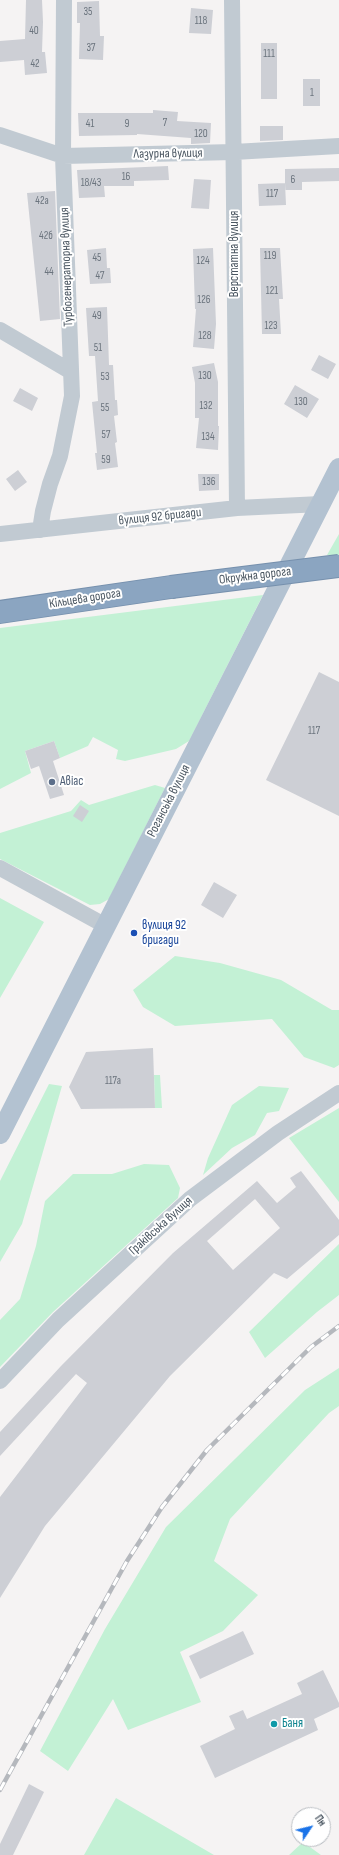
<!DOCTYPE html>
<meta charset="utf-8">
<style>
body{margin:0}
#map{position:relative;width:339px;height:1855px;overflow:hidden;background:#f5f3f3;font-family:"Sofia Sans Condensed",sans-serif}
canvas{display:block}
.north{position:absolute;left:291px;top:1807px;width:40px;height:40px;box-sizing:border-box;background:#fff;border:1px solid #b7bbc0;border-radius:50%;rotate:55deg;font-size:11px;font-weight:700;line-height:16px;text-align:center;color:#4a5661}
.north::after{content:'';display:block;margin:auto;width:14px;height:18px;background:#1a73e8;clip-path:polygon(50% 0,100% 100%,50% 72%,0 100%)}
</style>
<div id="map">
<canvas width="339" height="1855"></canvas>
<div class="north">Пн</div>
</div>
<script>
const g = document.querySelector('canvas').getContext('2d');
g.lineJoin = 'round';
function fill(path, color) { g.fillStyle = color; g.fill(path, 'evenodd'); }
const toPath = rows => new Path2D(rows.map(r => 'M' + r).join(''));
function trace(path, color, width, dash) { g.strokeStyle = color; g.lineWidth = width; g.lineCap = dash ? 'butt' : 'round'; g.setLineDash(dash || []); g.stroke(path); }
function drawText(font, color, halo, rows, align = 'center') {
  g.font = font + ' "Sofia Sans Condensed",sans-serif'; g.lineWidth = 4; g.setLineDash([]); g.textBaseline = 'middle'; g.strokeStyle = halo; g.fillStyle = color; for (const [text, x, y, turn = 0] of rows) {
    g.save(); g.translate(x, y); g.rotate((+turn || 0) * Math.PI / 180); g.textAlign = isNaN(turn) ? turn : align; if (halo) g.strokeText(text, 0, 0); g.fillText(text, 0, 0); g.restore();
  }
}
fill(toPath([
 [339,534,339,555,327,555],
 [263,595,189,741,176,749,125,761,116,759,118,750,93,737,88,746,60,758,54,741,25,751,31,773,0,789,0,628],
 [155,785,165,788,109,899,100,904,90,905,0,859,0,833,71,811,81,800,89,805],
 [0,898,44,922,0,998],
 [175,956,220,963,281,980,332,1010,339,1010,339,1065,334,1068,304,1057,272,1019,175,1026,143,1007,133,990],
 [154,1075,160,1075,162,1108,155,1108],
 [49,1084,62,1086,22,1224,0,1262,0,1181],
 [259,1086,289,1088,279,1111,267,1113,255,1135,232,1148,203,1175,208,1158,232,1105],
 [339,1108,339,1202,289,1138],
 [144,1164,169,1165,180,1188,178,1198,53,1312,0,1367,0,1320,20,1299,36,1246,45,1201,73,1174,112,1174],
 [339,1244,339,1295,317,1312,265,1358,249,1332],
 [339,1368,339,1406,329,1413,230,1519,214,1561,258,1595,223,1631,180,1652,201,1702,128,1730,113,1699,68,1771,40,1751,105,1629,166,1527,305,1390],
 [116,1798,214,1855,84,1855],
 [303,1842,321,1855,289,1855]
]), '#c3f1d5');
fill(toPath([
 [26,0,42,0,43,22,42,52,45,52,47,73,25,75,24,60,0,62,0,41,25,39],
 [99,1,100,36,104,36,103,60,79,59,80,23,77,23,77,2],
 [191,8,213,10,211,34,189,33],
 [261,43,277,43,277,99,261,99],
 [303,79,320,79,320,106,303,106],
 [153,110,178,112,177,121,211,123,210,143,191,144,191,138,137,134,137,135,79,136,78,113,153,113],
 [260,126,283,126,283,140,260,141],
 [168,166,169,180,134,181,134,186,104,186,105,197,79,198,77,170],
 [339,168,339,181,302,182,302,190,285,190,285,169],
 [194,179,211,180,209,209,191,208],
 [285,183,286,205,259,206,258,184],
 [55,191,60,319,40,321,27,193],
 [106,248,107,268,110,268,111,283,90,284,87,250],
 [213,248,216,324,214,349,193,347,196,309,195,309,193,249],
 [260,248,280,248,283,299,279,299,281,334,262,334],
 [107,307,109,365,113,365,115,400,117,400,118,415,114,416,117,442,115,443,118,467,97,470,95,453,97,453,92,402,98,401,95,356,89,356,86,308],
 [319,355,336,364,328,379,311,370],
 [214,363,218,382,218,426,219,426,218,450,196,448,199,418,195,418,195,383,192,367],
 [295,385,319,399,307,418,284,404],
 [20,388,38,398,32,411,13,401],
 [18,470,27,482,15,491,6,479],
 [198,474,219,474,219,490,199,491],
 [319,672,339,682,339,816,266,780],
 [54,741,60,758,53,761,64,795,50,799,39,766,31,769,25,751],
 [80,805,89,811,82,822,73,816],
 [214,882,237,895,223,918,201,905],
 [153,1048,155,1108,81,1109,69,1087,86,1052],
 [301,1171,339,1220,339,1235,287,1279,274,1273,170,1376,45,1526,0,1598,0,1497,87,1383,76,1374,0,1456,0,1432,61,1366,173,1253,257,1181,277,1203,296,1187,290,1178],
 [255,1199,280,1228,233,1270,207,1241],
 [243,1631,254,1654,200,1679,189,1656],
 [323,1670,339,1703,339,1707,314,1719,318,1730,215,1778,200,1746,235,1729,229,1716,243,1710,247,1719,302,1694,297,1683],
 [29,1784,44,1792,13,1855,0,1855,0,1844]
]), '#cdcfd5');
const highway = toPath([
 [0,612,171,587]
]);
trace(highway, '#7690ad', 24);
trace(toPath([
 [232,0,237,508],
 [0,135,63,156,234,152,339,146],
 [0,330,70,371],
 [40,530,43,511,50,484,60,456,72,396,63,156,64,0],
 [0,534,237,508,321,504],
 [0,868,106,926],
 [0,1381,58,1320,190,1199,278,1133,339,1093]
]), '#c1cad2', 16);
trace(toPath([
 [0,1134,339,468]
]), '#b3c2d1', 20);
trace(highway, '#8ba5c1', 22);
const rail = toPath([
 [0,1790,127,1561,162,1507,207,1450,311,1347,339,1326]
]);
trace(rail, '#b5b8bd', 4.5);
trace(rail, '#fff', 3, [9]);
const highwayBridge = toPath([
 [171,587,339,566]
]);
trace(highwayBridge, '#7690ad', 24, []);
trace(highwayBridge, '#8ba5c1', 22);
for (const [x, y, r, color] of [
 [52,782,4,"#5c6f8a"],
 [134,933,4,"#1a4fb4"],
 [274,1724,4,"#0f9aa8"]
]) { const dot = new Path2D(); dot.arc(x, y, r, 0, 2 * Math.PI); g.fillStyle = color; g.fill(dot); trace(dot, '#fff', 1.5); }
drawText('11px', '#6b747e', null, [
 ["35",88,12],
 ["118",201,21],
 ["40",34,31],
 ["37",91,48],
 ["111",269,54],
 ["42",35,64],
 ["1",312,93],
 ["7",165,123],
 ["41",90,124],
 ["9",127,124],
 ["120",201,134],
 ["16",126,177],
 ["6",293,180],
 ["18/43",91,183],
 ["117",272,194],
 ["42а",42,201],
 ["42б",46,236],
 ["119",270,256],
 ["45",97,258],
 ["124",203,261],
 ["44",49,272],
 ["47",100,276],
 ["121",272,291],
 ["126",204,300],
 ["49",97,316],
 ["123",271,326],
 ["128",205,336],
 ["51",98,348],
 ["130",205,376],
 ["53",105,377],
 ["130",301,402],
 ["132",206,406],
 ["55",105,408],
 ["57",106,435],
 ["134",208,437],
 ["59",106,460],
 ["136",209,482],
 ["117",314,731],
 ["117а",113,1081]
]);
drawText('13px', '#4a5661', '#fff', [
 ["Лазурна вулиця",168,154,-1],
 ["Верстатна вулиця",235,254,-90],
 ["Турбогенераторна вулиця",67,267,-92],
 ["вулиця 92 бригади",160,517,-6],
 ["Окружна дорога",255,576,-7],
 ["Кільцева дорога",85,599,-9],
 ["Роганська вулиця",169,801,-63],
 ["Граківська вулиця",161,1226,-42]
]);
drawText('13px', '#4e5e75', '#fff', [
 ["Авіас",60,782]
], 'left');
drawText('13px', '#164399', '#fff', [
 ["вулиця 92",142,926],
 ["бригади",142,941]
], 'left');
drawText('13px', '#0d838f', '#fff', [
 ["Баня",282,1724]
], 'left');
</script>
